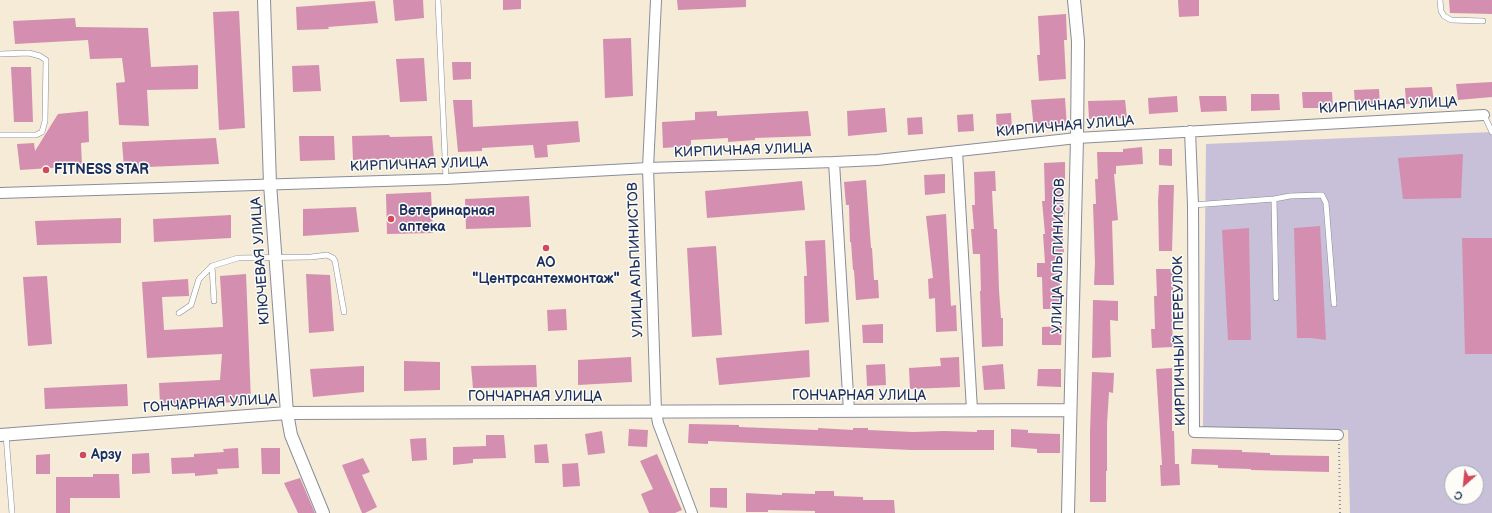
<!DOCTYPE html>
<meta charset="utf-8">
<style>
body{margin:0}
#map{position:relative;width:1492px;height:513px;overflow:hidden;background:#f5ebd6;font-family:"Balsamiq Sans",sans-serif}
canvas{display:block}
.north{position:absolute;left:1444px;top:465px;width:40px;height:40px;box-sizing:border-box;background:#fdfcf7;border:1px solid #a3aaba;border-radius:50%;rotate:207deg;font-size:11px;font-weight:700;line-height:16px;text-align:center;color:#1b2f5e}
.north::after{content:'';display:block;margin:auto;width:14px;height:18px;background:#d1495b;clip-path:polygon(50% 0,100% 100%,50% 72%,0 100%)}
</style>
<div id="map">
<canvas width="1492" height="513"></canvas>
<div class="north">С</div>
</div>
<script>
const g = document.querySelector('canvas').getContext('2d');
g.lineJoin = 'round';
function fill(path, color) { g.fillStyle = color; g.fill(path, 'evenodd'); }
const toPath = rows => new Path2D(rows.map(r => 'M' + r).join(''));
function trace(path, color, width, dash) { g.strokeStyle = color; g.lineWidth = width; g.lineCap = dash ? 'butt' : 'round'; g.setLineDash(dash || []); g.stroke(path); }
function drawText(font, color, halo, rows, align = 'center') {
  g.font = font + ' "Balsamiq Sans",sans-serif'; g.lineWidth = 3; g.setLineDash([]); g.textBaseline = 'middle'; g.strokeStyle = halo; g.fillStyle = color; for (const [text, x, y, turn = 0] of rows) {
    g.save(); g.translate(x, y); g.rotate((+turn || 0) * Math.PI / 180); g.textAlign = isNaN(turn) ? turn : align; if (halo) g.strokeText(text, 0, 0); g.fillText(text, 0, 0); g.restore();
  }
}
fill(toPath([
 [1492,132,1492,513,1350,513,1348,430,1203,427,1206,144],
 [1452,473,1476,473,1476,497,1452,497]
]), '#c8bfd8');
fill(toPath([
 [393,0,423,0,424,18,395,21],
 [503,0,521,0,521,9,503,10],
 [677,0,746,0,746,7,678,10],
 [1178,0,1199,0,1199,16,1179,17],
 [1449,0,1492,0,1492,14,1450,13],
 [375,1,378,23,328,27,329,29,297,30,296,7],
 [239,11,245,128,219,130,213,12],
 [1066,14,1067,40,1064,40,1066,79,1039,81,1037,55,1040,55,1038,16],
 [75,18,76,27,148,28,151,67,198,65,198,89,147,90,149,126,119,125,116,83,125,82,122,58,90,59,88,40,15,44,13,21],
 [631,38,633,96,605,98,603,39],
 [424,58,427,101,400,102,396,59],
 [452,62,471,62,471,79,453,80],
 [319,65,321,91,293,92,292,66],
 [11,67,31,67,33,122,14,122],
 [1492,82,1492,97,1458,100,1456,84],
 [1432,87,1434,102,1406,104,1405,88],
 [1379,89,1380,104,1355,105,1354,90],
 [1302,92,1332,92,1333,108,1303,108],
 [1251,94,1279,94,1280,110,1251,111],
 [1177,96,1178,112,1149,114,1148,98],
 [1199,96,1226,96,1227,111,1201,112],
 [1065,98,1067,127,1034,130,1031,100],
 [453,100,472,100,473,127,578,121,580,142,547,145,548,157,535,158,533,145,482,148,482,151,458,152],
 [1125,100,1127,118,1089,119,1088,101],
 [885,108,887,132,848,136,847,111],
 [88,111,89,142,81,143,82,166,20,170,17,144,34,143,35,151,58,114],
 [717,111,717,116,808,111,811,136,755,138,755,140,728,142,728,138,691,140,691,146,663,148,662,122,695,120,695,112],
 [1011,113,1012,131,997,132,996,114],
 [973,114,974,131,958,132,957,115],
 [922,117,923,134,908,135,907,118],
 [389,135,390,137,432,136,434,158,353,160,352,136],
 [299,136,334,136,335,160,300,161],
 [216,138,219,164,124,168,122,142],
 [1142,147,1143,164,1116,166,1116,174,1114,174,1118,220,1112,221,1114,285,1094,285,1095,263,1093,204,1096,204,1095,179,1098,179,1097,152,1123,152,1123,149],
 [1159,149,1172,149,1172,166,1159,165],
 [1463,154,1461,198,1403,199,1398,158],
 [1065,162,1065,185,1061,185,1065,217,1062,218,1064,254,1060,254,1060,286,1057,286,1057,299,1061,299,1062,309,1043,309,1042,277,1037,277,1037,263,1045,263,1043,234,1045,234,1042,201,1045,201,1044,163],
 [995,171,996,191,992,191,994,229,997,229,999,290,1001,318,1003,318,1003,346,982,347,980,291,981,291,980,254,973,254,971,229,974,229,972,205,975,205,974,172],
 [945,174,945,193,925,195,924,175],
 [866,180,871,248,872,248,874,280,878,280,879,298,856,300,854,270,853,270,851,242,850,242,849,205,846,205,844,182],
 [802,181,805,210,707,218,705,191],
 [1159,185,1174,185,1172,251,1159,251,1158,201],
 [431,192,433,233,387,234,386,194],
 [529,196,531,227,466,229,465,199],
 [356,207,359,232,303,236,303,209],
 [946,214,951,306,956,305,957,331,936,332,935,298,929,299,928,279,933,278,926,216],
 [231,215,231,238,154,242,153,219],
 [121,218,121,243,37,245,35,221],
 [1320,226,1326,340,1311,338,1297,338,1294,228],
 [1249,228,1251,340,1228,340,1222,230],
 [1462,238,1492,238,1492,354,1465,354],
 [825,240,829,322,805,324,804,276,807,276,805,241],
 [716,246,722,335,692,337,687,248],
 [1156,269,1173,269,1173,290,1171,290,1173,347,1152,348,1151,329,1155,329,1154,296,1157,296],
 [246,274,251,402,160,404,159,383,220,380,222,354,147,358,142,282,188,279,189,296,162,297,164,330,223,327,220,276],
 [306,274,330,275,334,331,309,333],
 [47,276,52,344,28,346,23,277],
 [1093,300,1118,301,1118,321,1110,320,1111,357,1092,358],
 [566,309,567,330,548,331,547,310],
 [883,324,883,343,863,343,862,325],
 [1062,326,1061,345,1042,345,1042,327],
 [809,350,810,377,719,385,716,358],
 [631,357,632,382,578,385,578,360],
 [959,357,960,387,910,389,909,368,941,366,940,358],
 [404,361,440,362,440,390,404,391],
 [885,364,886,385,867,386,866,365],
 [1003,364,1005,389,984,390,982,366],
 [536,365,537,387,473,388,471,366],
 [364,366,364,392,313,397,310,369],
 [1172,368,1172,431,1174,431,1175,464,1179,464,1180,485,1161,486,1160,465,1162,465,1156,369],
 [1038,369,1061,369,1061,387,1037,386],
 [1092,372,1114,373,1113,393,1109,392,1107,424,1107,471,1106,471,1106,502,1090,502,1090,432],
 [127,384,128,406,45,409,44,388],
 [689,424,739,425,739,427,818,430,818,428,853,430,853,428,868,428,868,430,913,432,944,431,977,432,977,430,994,430,994,450,911,450,708,441,708,444,688,443],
 [629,429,648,430,647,447,628,446],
 [1011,429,1028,430,1028,433,1060,434,1060,453,1037,453,1037,449,1011,447],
 [602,431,605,453,588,455,585,434],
 [486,435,504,435,506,458,473,459,473,463,453,465,453,447,486,446],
 [426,438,427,460,412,461,410,439],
 [547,444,549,463,535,463,534,445],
 [238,448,239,468,217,469,218,474,195,476,195,473,172,474,171,458,194,457,194,454,224,452,223,449],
 [261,448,280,448,280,474,262,474],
 [1192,449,1242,450,1242,452,1270,453,1270,455,1329,456,1329,472,1251,470,1251,469,1218,468,1218,465,1191,464],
 [149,453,150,473,132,474,132,454],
 [50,454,50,474,36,474,36,455],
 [657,454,682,510,675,513,649,513,641,494,653,489,640,461],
 [363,458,370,472,362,475,377,507,365,513,362,513,342,465],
 [578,463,580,486,563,487,562,464],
 [93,474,119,474,120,498,70,498,70,513,56,513,56,477,93,477],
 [300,478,315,513,298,513,284,483],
 [710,488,727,488,727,508,710,507],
 [815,491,834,491,834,496,863,497,863,500,894,500,895,513,815,513,815,511,768,510,768,512,746,512,746,493,782,495,782,493,815,494]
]), '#d48fb0');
const service = toPath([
 [438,0,446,179],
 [1440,0,1441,11,1444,16,1451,20,1483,21],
 [0,54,29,53,40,56,46,60,45,121,42,132,36,135,0,135],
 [1484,115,1492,132],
 [1274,199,1276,298],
 [1193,205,1274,199,1290,196,1322,195,1326,203,1334,304],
 [212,266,214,301],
 [179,313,191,305,199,279,212,266,238,258,311,257,327,255,333,258,335,261,344,312],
 [6,435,12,513]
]);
const minor = toPath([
 [656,0,648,168,656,411,658,423,692,513],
 [1190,131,1193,205,1194,432,1338,435],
 [957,151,972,410],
 [834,162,849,411],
 [0,193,446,179,648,168,834,162,877,160,1077,138,1484,115]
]);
const tertiary = toPath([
 [264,0,270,184,287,413,291,435,323,513],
 [0,435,287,413,1070,410],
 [1068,513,1077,138,1078,41,1074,0]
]);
trace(service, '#888d9a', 6);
trace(minor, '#888d9a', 12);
trace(tertiary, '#888d9a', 14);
trace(toPath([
 [1339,444,1340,513]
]), '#888d9a', 2, [1, 3]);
trace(service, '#fff', 5);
trace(minor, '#fff', 10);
trace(tertiary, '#fff', 12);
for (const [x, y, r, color] of [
 [46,170,4,"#d1495b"],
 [391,219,4,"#d1495b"],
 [546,248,4,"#d1495b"],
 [83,455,4,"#d1495b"]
]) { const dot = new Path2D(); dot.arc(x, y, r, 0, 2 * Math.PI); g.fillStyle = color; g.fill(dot); trace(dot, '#fdfcf7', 1.5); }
drawText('14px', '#1b2f5e', '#fdfcf7', [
 ["КИРПИЧНАЯ УЛИЦА",1388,106,-3],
 ["КИРПИЧНАЯ УЛИЦА",1065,127,-5],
 ["КИРПИЧНАЯ УЛИЦА",743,151,-2],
 ["КИРПИЧНАЯ УЛИЦА",419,165,-2],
 ["УЛИЦА АЛЬПИНИСТОВ",1059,256,-89],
 ["УЛИЦА АЛЬПИНИСТОВ",636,260,-92],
 ["КЛЮЧЕВАЯ УЛИЦА",261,261,-94],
 ["КИРПИЧНЫЙ ПЕРЕУЛОК",1180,341,-91],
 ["ГОНЧАРНАЯ УЛИЦА",859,396],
 ["ГОНЧАРНАЯ УЛИЦА",535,397],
 ["ГОНЧАРНАЯ УЛИЦА",210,404,-4]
]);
drawText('bold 14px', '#1b2f5e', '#fdfcf7', [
 ["FITNESS STAR",54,170],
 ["Ветеринарная",399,211],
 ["аптека",399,227],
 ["АО",546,263,"center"],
 ["\"Центрсантехмонтаж\"",546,279,"center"],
 ["Арзу",91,455]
], 'left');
</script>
